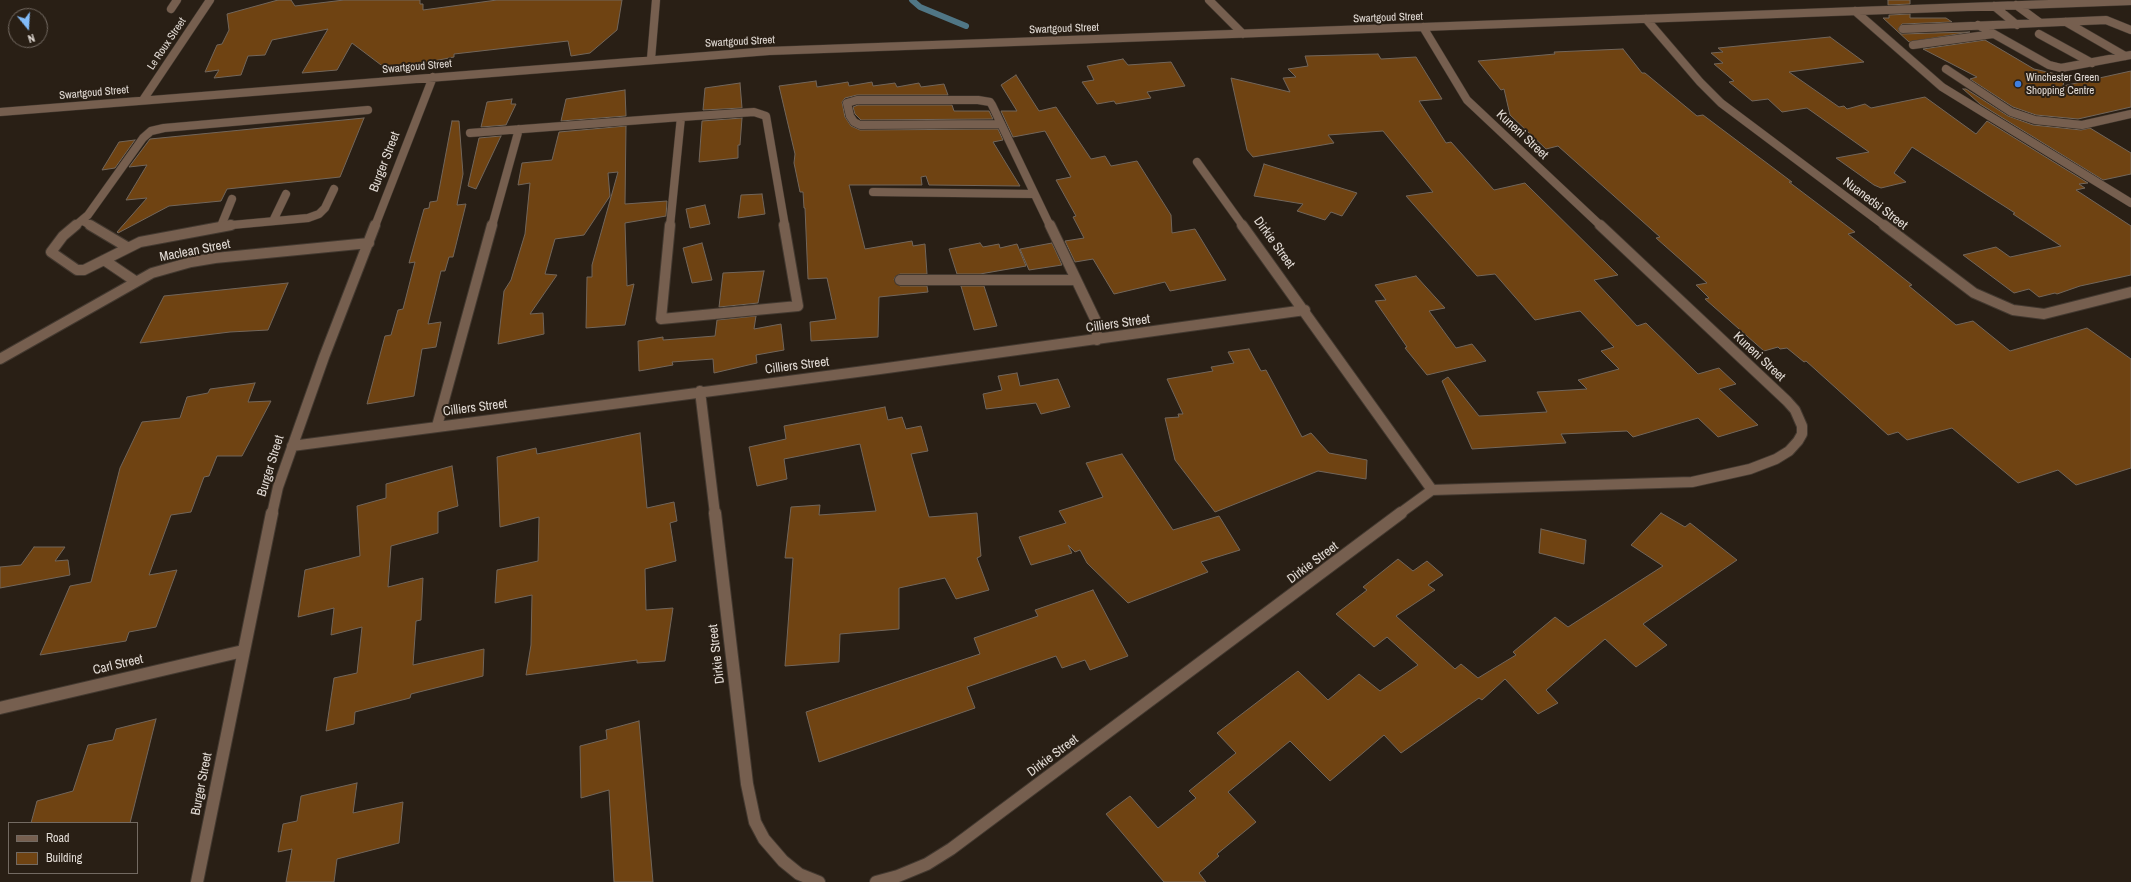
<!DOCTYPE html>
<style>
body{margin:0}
#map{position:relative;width:2131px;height:882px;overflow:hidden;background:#291f15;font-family:"Archivo Narrow",sans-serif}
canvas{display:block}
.legend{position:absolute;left:8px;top:822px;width:130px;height:52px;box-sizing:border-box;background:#291f15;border:1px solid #736a62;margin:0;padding:5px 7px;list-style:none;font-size:12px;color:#e2dbd5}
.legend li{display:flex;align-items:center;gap:8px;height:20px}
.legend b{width:20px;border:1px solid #736a62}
.north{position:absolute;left:8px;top:8px;width:40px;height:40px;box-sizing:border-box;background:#291f15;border:1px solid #736a62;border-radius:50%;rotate:162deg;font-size:11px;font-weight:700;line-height:16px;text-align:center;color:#e2dbd5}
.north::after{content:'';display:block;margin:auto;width:14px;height:18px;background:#82bcfa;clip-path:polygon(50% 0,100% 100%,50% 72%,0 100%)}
</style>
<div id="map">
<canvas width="2131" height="882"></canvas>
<ul class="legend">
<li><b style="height:5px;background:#765f4f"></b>Road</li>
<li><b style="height:11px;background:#6f4312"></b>Building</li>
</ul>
<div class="north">N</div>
</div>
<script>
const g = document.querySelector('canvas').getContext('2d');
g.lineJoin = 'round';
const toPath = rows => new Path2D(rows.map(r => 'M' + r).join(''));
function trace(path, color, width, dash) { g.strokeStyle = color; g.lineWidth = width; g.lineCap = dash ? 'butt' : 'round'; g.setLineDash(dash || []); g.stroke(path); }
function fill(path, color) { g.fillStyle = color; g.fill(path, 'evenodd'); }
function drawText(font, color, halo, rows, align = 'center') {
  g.font = font + ' "Archivo Narrow",sans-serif'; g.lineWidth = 4; g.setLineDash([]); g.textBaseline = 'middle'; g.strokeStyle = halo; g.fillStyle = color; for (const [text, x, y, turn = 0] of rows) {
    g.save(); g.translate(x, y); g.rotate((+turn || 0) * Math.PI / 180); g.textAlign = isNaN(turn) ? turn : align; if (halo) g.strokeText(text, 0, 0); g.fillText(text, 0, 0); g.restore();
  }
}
trace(toPath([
 [912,0,920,7,966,26]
]), '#507685', 6);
const building = toPath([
 [278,0,291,0,295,6,344,0,420,0,420,4,423,4,423,10,497,0,622,0,617,30,590,53,571,56,568,41,454,54,454,57,408,66,407,69,389,71,352,43,337,70,302,73,328,29,272,40,265,55,248,56,241,75,214,78,219,70,205,72,217,45,222,44,229,30,227,14,278,0],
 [1888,0,1910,0,1910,4,1888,5,1888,0],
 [1910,14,1910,18,1946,18,1952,22,1902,24,1898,29,1901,34,1970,32,1909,42,1883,18,1889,18,1889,15,1910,14],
 [1830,37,1864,62,1789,72,1839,107,1844,106,1847,109,1865,104,1871,108,1925,97,1976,134,1987,121,2088,183,2079,184,2085,188,2076,190,2131,226,2131,275,2080,286,2057,294,2055,293,2039,297,2029,289,2014,293,1963,255,1996,247,2010,257,2061,246,2013,214,2015,213,1912,147,1894,173,1906,182,1881,188,1874,185,1836,158,1869,152,1807,108,1782,112,1768,99,1752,101,1729,82,1734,81,1714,64,1723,63,1711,53,1723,52,1718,48,1830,37],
 [1985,40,2034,69,2065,76,2063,86,2131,71,2131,107,2078,119,2036,115,2013,107,1970,79,1977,77,1923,49,1985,40],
 [1623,49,1642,73,1645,73,1697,116,1703,115,1792,182,1789,182,1855,232,1848,234,1912,285,1909,286,1956,325,1973,321,2010,351,2087,328,2131,359,2131,468,2076,485,2058,470,2018,483,1952,428,1907,440,1898,432,1888,435,1806,361,1804,362,1787,348,1780,349,1778,347,1764,351,1705,299,1709,298,1696,285,1707,283,1656,238,1660,237,1558,146,1546,149,1510,115,1504,89,1501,90,1478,61,1555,54,1554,52,1623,49],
 [1378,54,1381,59,1416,57,1442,99,1419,101,1446,143,1451,142,1494,190,1525,183,1618,275,1594,280,1637,326,1646,323,1698,374,1719,368,1736,384,1719,389,1758,425,1718,437,1698,418,1633,437,1627,431,1561,434,1566,443,1472,449,1442,381,1448,377,1479,416,1547,412,1537,392,1587,389,1578,380,1619,369,1601,351,1614,347,1580,311,1535,320,1495,274,1477,276,1406,196,1433,192,1383,131,1328,135,1334,143,1253,157,1247,150,1231,78,1290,92,1283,78,1296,77,1288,69,1308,66,1305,56,1378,54],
 [1123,59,1128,65,1171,62,1185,86,1147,92,1151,98,1116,104,1114,101,1097,104,1082,82,1094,80,1087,66,1123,59],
 [1016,75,1039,111,1056,107,1091,159,1105,156,1111,166,1137,161,1171,215,1172,233,1195,229,1226,280,1170,291,1165,282,1114,294,1093,259,1075,262,1065,241,1084,238,1073,217,1076,216,1056,180,1071,177,1045,131,1013,137,1001,111,1017,111,1001,85,1016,75],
 [816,81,817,87,848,82,849,86,872,82,873,86,895,83,897,87,919,83,921,87,944,84,948,95,857,95,845,98,842,102,845,117,851,126,860,130,998,129,1003,140,993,142,1020,186,929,185,926,176,921,177,922,185,849,185,865,249,912,241,913,246,925,244,927,274,900,274,895,277,894,280,900,286,927,286,928,292,879,297,878,337,811,341,810,322,836,319,827,278,808,279,805,208,804,208,803,192,800,192,794,163,795,154,779,86,816,81],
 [740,83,742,108,703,110,705,88,740,83],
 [1963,89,1966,89,2008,116,2033,125,2081,130,2090,128,2131,153,2131,174,2103,180,1980,104,1963,89],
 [625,90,626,116,561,121,566,99,625,90],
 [512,99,511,104,516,104,506,125,481,127,487,102,512,99],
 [858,105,952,105,954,111,989,111,993,119,861,120,855,114,853,107,858,105],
 [364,118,340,177,227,189,221,201,169,206,118,233,117,232,147,198,126,200,147,165,129,167,150,139,364,118],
 [742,118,740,145,738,145,738,158,699,162,702,121,742,118],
 [452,121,459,121,463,174,457,205,466,204,453,257,449,257,445,271,441,271,428,324,441,322,436,347,422,349,414,396,367,404,385,336,391,335,398,310,403,309,415,262,409,263,424,209,429,208,430,202,437,201,452,121],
 [626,126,625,204,667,201,666,216,625,223,627,286,634,284,625,325,586,328,587,277,592,277,592,265,618,172,608,173,610,196,584,235,555,239,545,274,557,275,530,314,543,313,544,334,498,344,504,291,511,280,525,234,530,183,518,185,522,163,552,160,559,132,626,126],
 [501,136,476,189,468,186,479,138,501,136],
 [135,140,115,168,102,170,119,142,135,140],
 [1264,164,1357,193,1342,216,1331,212,1325,220,1297,211,1303,204,1254,196,1264,164],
 [762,194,765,214,738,218,741,195,762,194],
 [705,205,710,224,690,228,686,209,705,205],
 [702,243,712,280,692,283,683,248,702,243],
 [980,243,983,247,999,244,1000,248,1017,244,1026,266,980,274,957,274,949,249,980,243],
 [1052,243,1062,265,1029,270,1020,249,1052,243],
 [764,271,758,303,719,307,723,273,764,271],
 [1416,276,1445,308,1429,311,1456,348,1472,344,1486,361,1427,375,1405,348,1407,347,1375,301,1386,300,1375,285,1416,276],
 [288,283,268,330,230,332,140,343,164,296,288,283],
 [961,286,984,286,997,326,974,330,961,286],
 [756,316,754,329,781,324,784,350,756,355,757,363,714,373,713,359,672,362,673,365,639,371,638,341,663,337,663,340,715,336,717,320,756,316],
 [1249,349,1261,371,1266,370,1302,437,1311,433,1329,453,1367,460,1366,479,1318,471,1215,512,1175,460,1165,418,1179,417,1178,414,1183,414,1167,379,1213,371,1211,367,1234,363,1228,352,1249,349],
 [1017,373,1020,386,1058,379,1070,407,1041,414,1036,403,986,409,983,394,1002,390,998,376,1017,373],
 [255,383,248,402,271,401,242,456,217,456,209,476,204,477,191,512,171,515,149,575,177,570,156,627,129,632,126,641,40,655,70,586,91,582,120,468,142,422,180,418,187,397,208,393,210,389,255,383],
 [885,407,888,420,902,417,906,429,921,426,928,451,911,454,929,517,977,513,981,556,977,558,989,590,956,599,945,578,899,588,899,629,840,634,839,662,785,666,793,558,785,558,791,507,820,505,819,515,876,511,860,444,784,459,787,479,757,486,749,447,786,439,784,426,885,407],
 [640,433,647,508,674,502,677,521,670,523,676,561,645,569,646,610,673,608,665,661,637,663,637,660,526,675,531,645,532,595,495,603,497,570,538,561,539,517,500,527,497,457,536,448,537,454,640,433],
 [1122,454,1173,530,1219,516,1240,550,1201,562,1208,572,1128,603,1087,563,1080,550,1075,552,1068,545,1072,553,1031,565,1019,537,1066,523,1059,511,1103,497,1086,463,1122,454],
 [452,466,458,506,438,512,438,533,391,546,388,587,423,578,421,620,416,621,413,665,484,649,483,676,411,694,410,698,355,712,354,724,326,731,334,678,357,673,362,627,331,635,334,608,298,617,305,570,360,556,357,506,386,498,386,484,452,466],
 [1661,513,1685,527,1690,523,1737,560,1643,624,1667,645,1636,667,1605,639,1546,690,1558,703,1538,714,1505,679,1482,700,1479,698,1401,753,1384,735,1330,781,1290,741,1228,792,1256,822,1217,854,1219,856,1199,873,1206,882,1164,882,1106,814,1130,796,1158,828,1196,798,1189,791,1236,753,1217,733,1298,671,1328,700,1359,674,1380,691,1418,665,1387,637,1374,647,1336,614,1367,590,1363,587,1398,559,1413,571,1427,561,1443,575,1428,585,1435,590,1396,616,1455,669,1461,664,1478,678,1516,655,1513,652,1555,617,1568,627,1663,566,1631,545,1661,513],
 [1541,529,1586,540,1584,564,1539,553,1541,529],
 [34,547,65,547,55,561,68,560,70,575,0,588,0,567,21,565,34,547],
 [1093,590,1128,656,1090,670,1085,660,1062,668,1056,656,967,687,975,708,819,762,806,712,980,654,974,638,1038,616,1035,610,1093,590],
 [156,719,130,823,31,823,37,801,73,791,88,745,113,740,116,729,156,719],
 [639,721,653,882,614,882,609,790,581,798,580,746,607,739,606,730,639,721],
 [357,783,353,813,403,802,399,843,337,859,334,882,286,882,292,849,278,852,283,824,297,821,301,796,357,783]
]);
fill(building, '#6f4312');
trace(building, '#72665b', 1);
const minorFar2 = toPath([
 [1209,0,1243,34],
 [2016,5,2039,22],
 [1994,6,2017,25],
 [171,9,177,0],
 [1855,11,1942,87,2131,203],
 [1646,19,1700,82,1721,103,1885,226],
 [2066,22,2125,56],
 [1978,25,2049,65,2061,68,2131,55],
 [1423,27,1467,100,1601,226],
 [1903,29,2106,20,2131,30],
 [2039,34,2092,63],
 [1913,45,1993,34],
 [651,59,656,0],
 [1946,69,2011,112,2035,120,2082,125,2131,114],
 [143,100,210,0],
 [0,112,769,51,2131,1],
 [681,117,754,112,766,116,785,226],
 [1001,124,860,125,854,122,850,116,847,103,857,100,978,100,990,102,992,105,1050,226],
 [470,133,681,117],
 [1197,162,1243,226],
 [873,192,1034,194],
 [83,221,92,226],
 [273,221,286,194],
 [75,226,88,215,143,138,151,131,164,128,368,110],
 [221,226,308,218,319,214,325,208,334,189],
 [221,226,232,199],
 [375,226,433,77],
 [492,226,519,129],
 [670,226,681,117]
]);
const minorFar1 = toPath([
 [76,225,63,236,51,252,77,270,84,270,140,242,231,225],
 [90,225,127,247],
 [670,225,661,319,798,306,784,225],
 [1050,225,1096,321,1097,340],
 [1242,225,1432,490],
 [1884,225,1974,293,2013,310,2044,314,2131,292],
 [104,260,135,281],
 [900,280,1076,280],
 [0,359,152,273,191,262,215,258,369,243],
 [700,391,715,514],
 [437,426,492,225],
 [292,446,880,369,1305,310],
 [1432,490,1692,482,1750,469,1776,459,1789,451,1798,441,1802,434,1802,426,1795,410,1787,401,1600,225],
 [272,514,278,487,324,357,375,225],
 [1399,514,1432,490]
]);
const minor = toPath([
 [715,513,747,784,755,822,764,839,783,861,799,874,819,882],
 [0,708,243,651],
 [197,882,272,513],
 [876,882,898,876,927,864,951,849,1401,513]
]);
trace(minorFar2, '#433930', 9);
trace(minorFar1, '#433930', 12);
trace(minor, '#433930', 14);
trace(minorFar2, '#765f4f', 8);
trace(minorFar1, '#765f4f', 10);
trace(minor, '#765f4f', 12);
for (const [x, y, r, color] of [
 [2018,84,4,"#3f7fe0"]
]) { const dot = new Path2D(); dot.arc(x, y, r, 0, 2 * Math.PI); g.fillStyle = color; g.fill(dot); trace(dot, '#291f15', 1.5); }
drawText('11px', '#e2dbd5', '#291f15', [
 ["Swartgoud Street",1388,18,-2],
 ["Swartgoud Street",1064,29,-2],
 ["Swartgoud Street",740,42,-3],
 ["Le Roux Street",167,44,-56],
 ["Swartgoud Street",417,67,-5],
 ["Swartgoud Street",94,93,-5]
]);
drawText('11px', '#e2dbd5', '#291f15', [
 ["Winchester Green",2026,78],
 ["Shopping Centre",2026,91]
], 'left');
drawText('13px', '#e2dbd5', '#291f15', [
 ["Kuneni Street",1522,135,43],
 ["Burger Street",385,162,-69],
 ["Nuanedsi Street",1875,204,37],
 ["Dirkie Street",1274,243,54],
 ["Maclean Street",195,251,-11],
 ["Cilliers Street",1118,324,-8],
 ["Kuneni Street",1759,357,43],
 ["Cilliers Street",797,366,-7],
 ["Cilliers Street",475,408,-7],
 ["Burger Street",271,466,-73],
 ["Dirkie Street",1313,563,-37],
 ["Dirkie Street",717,654,-97],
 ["Carl Street",118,665,-13],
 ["Dirkie Street",1053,756,-37],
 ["Burger Street",202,784,-79]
]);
</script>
